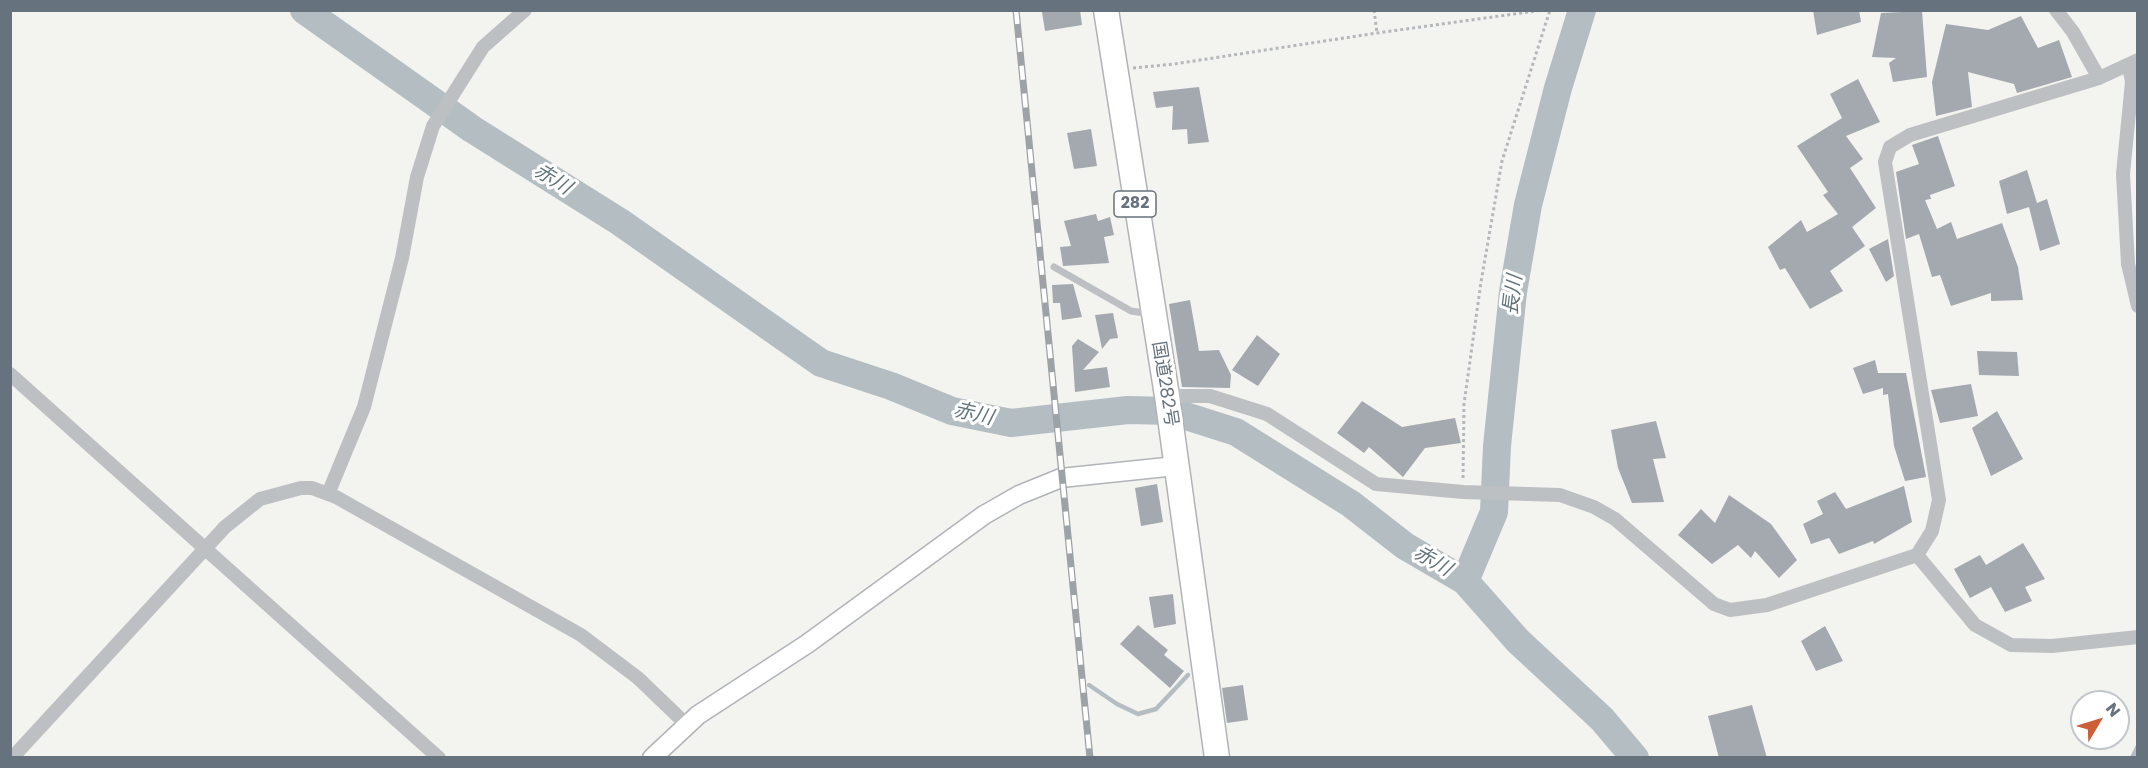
<!DOCTYPE html>
<meta charset="utf-8">
<style>
body{margin:0}
#map{position:relative;width:2148px;height:768px;overflow:hidden;background:#f3f3f0;font-family:Poppins,sans-serif}
canvas{display:block}
.frame{position:absolute;inset:0;border:12px solid #66727d;pointer-events:none}
.north{position:absolute;left:2070px;top:690px;width:60px;height:60px;box-sizing:border-box;background:#fff;border:2px solid #c2c7cb;border-radius:50%;rotate:52deg;font-size:16px;font-weight:700;line-height:24px;text-align:center;color:#66727d}
.north::after{content:'';display:block;margin:auto;width:21px;height:27px;background:#cc5f37;clip-path:polygon(50% 0,100% 100%,50% 72%,0 100%)}
</style>
<div id="map">
<canvas width="2148" height="768"></canvas>
<div class="frame"></div>
<div class="north">N</div>
</div>
<script>
const g = document.querySelector('canvas').getContext('2d');
g.lineJoin = 'round';
const toPath = rows => new Path2D(rows.map(r => 'M' + r).join(''));
function trace(path, color, width, dash) { g.strokeStyle = color; g.lineWidth = width; g.lineCap = dash ? 'butt' : 'round'; g.setLineDash(dash || []); g.stroke(path); }
function fill(path, color) { g.fillStyle = color; g.fill(path, 'evenodd'); }
function drawText(font, color, halo, rows, align = 'center') {
  g.font = font + ' Poppins,"Noto Sans JP",sans-serif'; g.lineWidth = 6; g.setLineDash([]); g.textBaseline = 'middle'; g.strokeStyle = halo; g.fillStyle = color; for (const [text, x, y, turn = 0] of rows) {
    g.save(); g.translate(x, y); g.rotate((+turn || 0) * Math.PI / 180); g.textAlign = isNaN(turn) ? turn : align; if (halo) g.strokeText(text, 0, 0); g.fillText(text, 0, 0); g.restore();
  }
}
trace(toPath([
 [1089,685,1117,704,1138,714,1156,709,1188,675],
 [2132,758,2138,746]
]), '#b4bec2', 4.5);
trace(toPath([
 [304,10,472,129,620,222,821,363,891,386,952,411,1011,423,1128,410,1170,411,1236,432,1351,504,1405,546,1465,581,1518,641,1602,719,1635,758],
 [1465,581,1494,512,1497,446,1513,292,1528,205,1558,88,1582,10]
]), '#b4bec2', 28);
fill(toPath([
 [1052,10,1080,10,1082,25,1045,31,1042,12],
 [1813,10,1859,10,1861,22,1817,35],
 [1922,11,1927,77,1893,82,1889,63,1896,58,1872,57,1881,13],
 [2021,16,2038,48,2059,40,2072,77,2017,93,2014,84,1968,72,1972,107,1936,116,1932,82,1946,24,1988,30],
 [1858,79,1880,122,1846,136,1863,159,1850,168,1876,208,1852,227,1865,246,1830,271,1843,291,1810,309,1785,268,1780,270,1768,247,1801,220,1807,232,1838,214,1823,195,1828,192,1797,146,1842,118,1830,94],
 [1199,87,1209,142,1188,144,1187,129,1172,130,1173,106,1156,108,1153,92],
 [1091,129,1097,166,1074,169,1067,133],
 [1938,136,1955,186,1930,195,1931,199,1925,200,1937,229,1951,222,1957,239,2002,223,2018,267,2023,300,1991,301,1991,293,1951,306,1940,275,1932,277,1919,234,1906,239,1896,172,1919,164,1912,145],
 [2027,170,2037,203,2047,199,2060,244,2040,251,2029,207,2007,214,1999,181],
 [1096,214,1098,221,1110,217,1114,235,1104,237,1109,263,1063,266,1060,247,1071,246,1064,221],
 [1888,239,1894,276,1886,282,1869,249],
 [1073,284,1082,317,1062,320,1060,303,1053,303,1052,285],
 [1190,300,1199,351,1219,350,1231,375,1230,388,1182,387,1169,304],
 [1113,313,1118,338,1110,339,1102,349,1095,315],
 [1257,335,1280,354,1258,386,1232,370],
 [1078,339,1099,352,1083,370,1107,367,1110,387,1075,392,1072,346],
 [1977,351,2017,352,2019,376,1979,375],
 [1875,360,1878,373,1906,373,1926,477,1905,481,1894,446,1888,394,1883,395,1883,388,1863,394,1853,368],
 [1971,384,1978,416,1940,423,1931,390],
 [1362,401,1402,427,1455,418,1461,443,1425,448,1403,477,1369,447,1364,453,1337,433],
 [1997,411,2023,459,1991,476,1972,428],
 [1656,421,1666,458,1653,459,1664,502,1632,503,1618,468,1611,430],
 [1157,484,1163,522,1141,526,1135,488],
 [1904,486,1912,522,1874,544,1873,541,1839,554,1829,538,1811,544,1803,524,1823,514,1817,501,1835,492,1846,509],
 [1729,495,1771,524,1797,560,1779,578,1755,551,1751,558,1738,545,1712,564,1678,535,1701,509,1715,523],
 [2023,543,2045,579,2025,587,2032,601,2005,612,1991,587,1970,598,1954,569,1980,555,1986,565],
 [1173,594,1176,624,1154,628,1149,597],
 [1138,625,1168,650,1164,655,1184,671,1170,688,1120,644],
 [1825,626,1843,661,1816,671,1801,641],
 [1243,685,1248,720,1227,723,1222,688],
 [1752,705,1767,758,1719,758,1708,716]
]), '#a3a9ae');
const secondary = toPath([
 [652,758,698,715,807,644,984,515,1019,495,1061,478,1176,466]
]);
const highway = toPath([
 [1106,10,1167,396,1217,758]
]);
trace(secondary, '#b0b4b8', 21);
trace(highway, '#b0b3b6', 27);
trace(toPath([
 [1374,10,1377,33],
 [1133,68,1174,64,1377,33,1543,10],
 [1463,478,1464,404,1481,282,1502,161,1550,10]
]), '#b5b8ba', 3, [3, 3]);
trace(toPath([
 [1054,267,1131,311,1151,314]
]), '#bdc0c3', 7);
trace(toPath([
 [2056,10,2073,32,2099,78],
 [2129,66,2132,82,2123,174,2128,264,2138,306],
 [10,374,439,758],
 [1167,396,1210,396,1267,414,1376,484,1463,492,1560,495,1594,507,1615,519,1714,604,1730,610,1767,605,1917,555,1932,531,1939,500,1885,162,1890,147,1910,135,2099,78,2138,60],
 [328,494,364,407,402,258,417,177,433,126,483,47,525,10],
 [1917,555,1975,625,2011,645,2052,646,2138,637],
 [12,758,225,527,260,499,301,488,312,488,336,497,581,635,638,678,688,726]
]), '#bdc0c3', 14);
trace(secondary, '#fff', 18);
trace(highway, '#fff', 24);
const rail = toPath([
 [1016,10,1090,758]
]);
trace(rail, '#9da2a7', 7);
trace(rail, '#fff', 4.5, [14]);
for (const [x, y, w] of [
 [1135,204,42]
]) { const box = new Path2D(); box.roundRect(x - w / 2, y - 13, w, 26, 4.5); g.fillStyle = '#fff'; g.fill(box); trace(box, '#66727d', 1.5); }
drawText('bold 16px', '#66727d', null, [
 ["282",1135,204]
]);
drawText('18px', '#66727d', '#fff', [
 ["国道282号",1164,384,81]
]);
drawText('italic 20px', '#62737b', '#fff', [
 ["赤川",552,180,32],
 ["長川",1514,295,-83],
 ["赤川",973,415,13],
 ["赤川",1432,562,30]
]);
</script>
